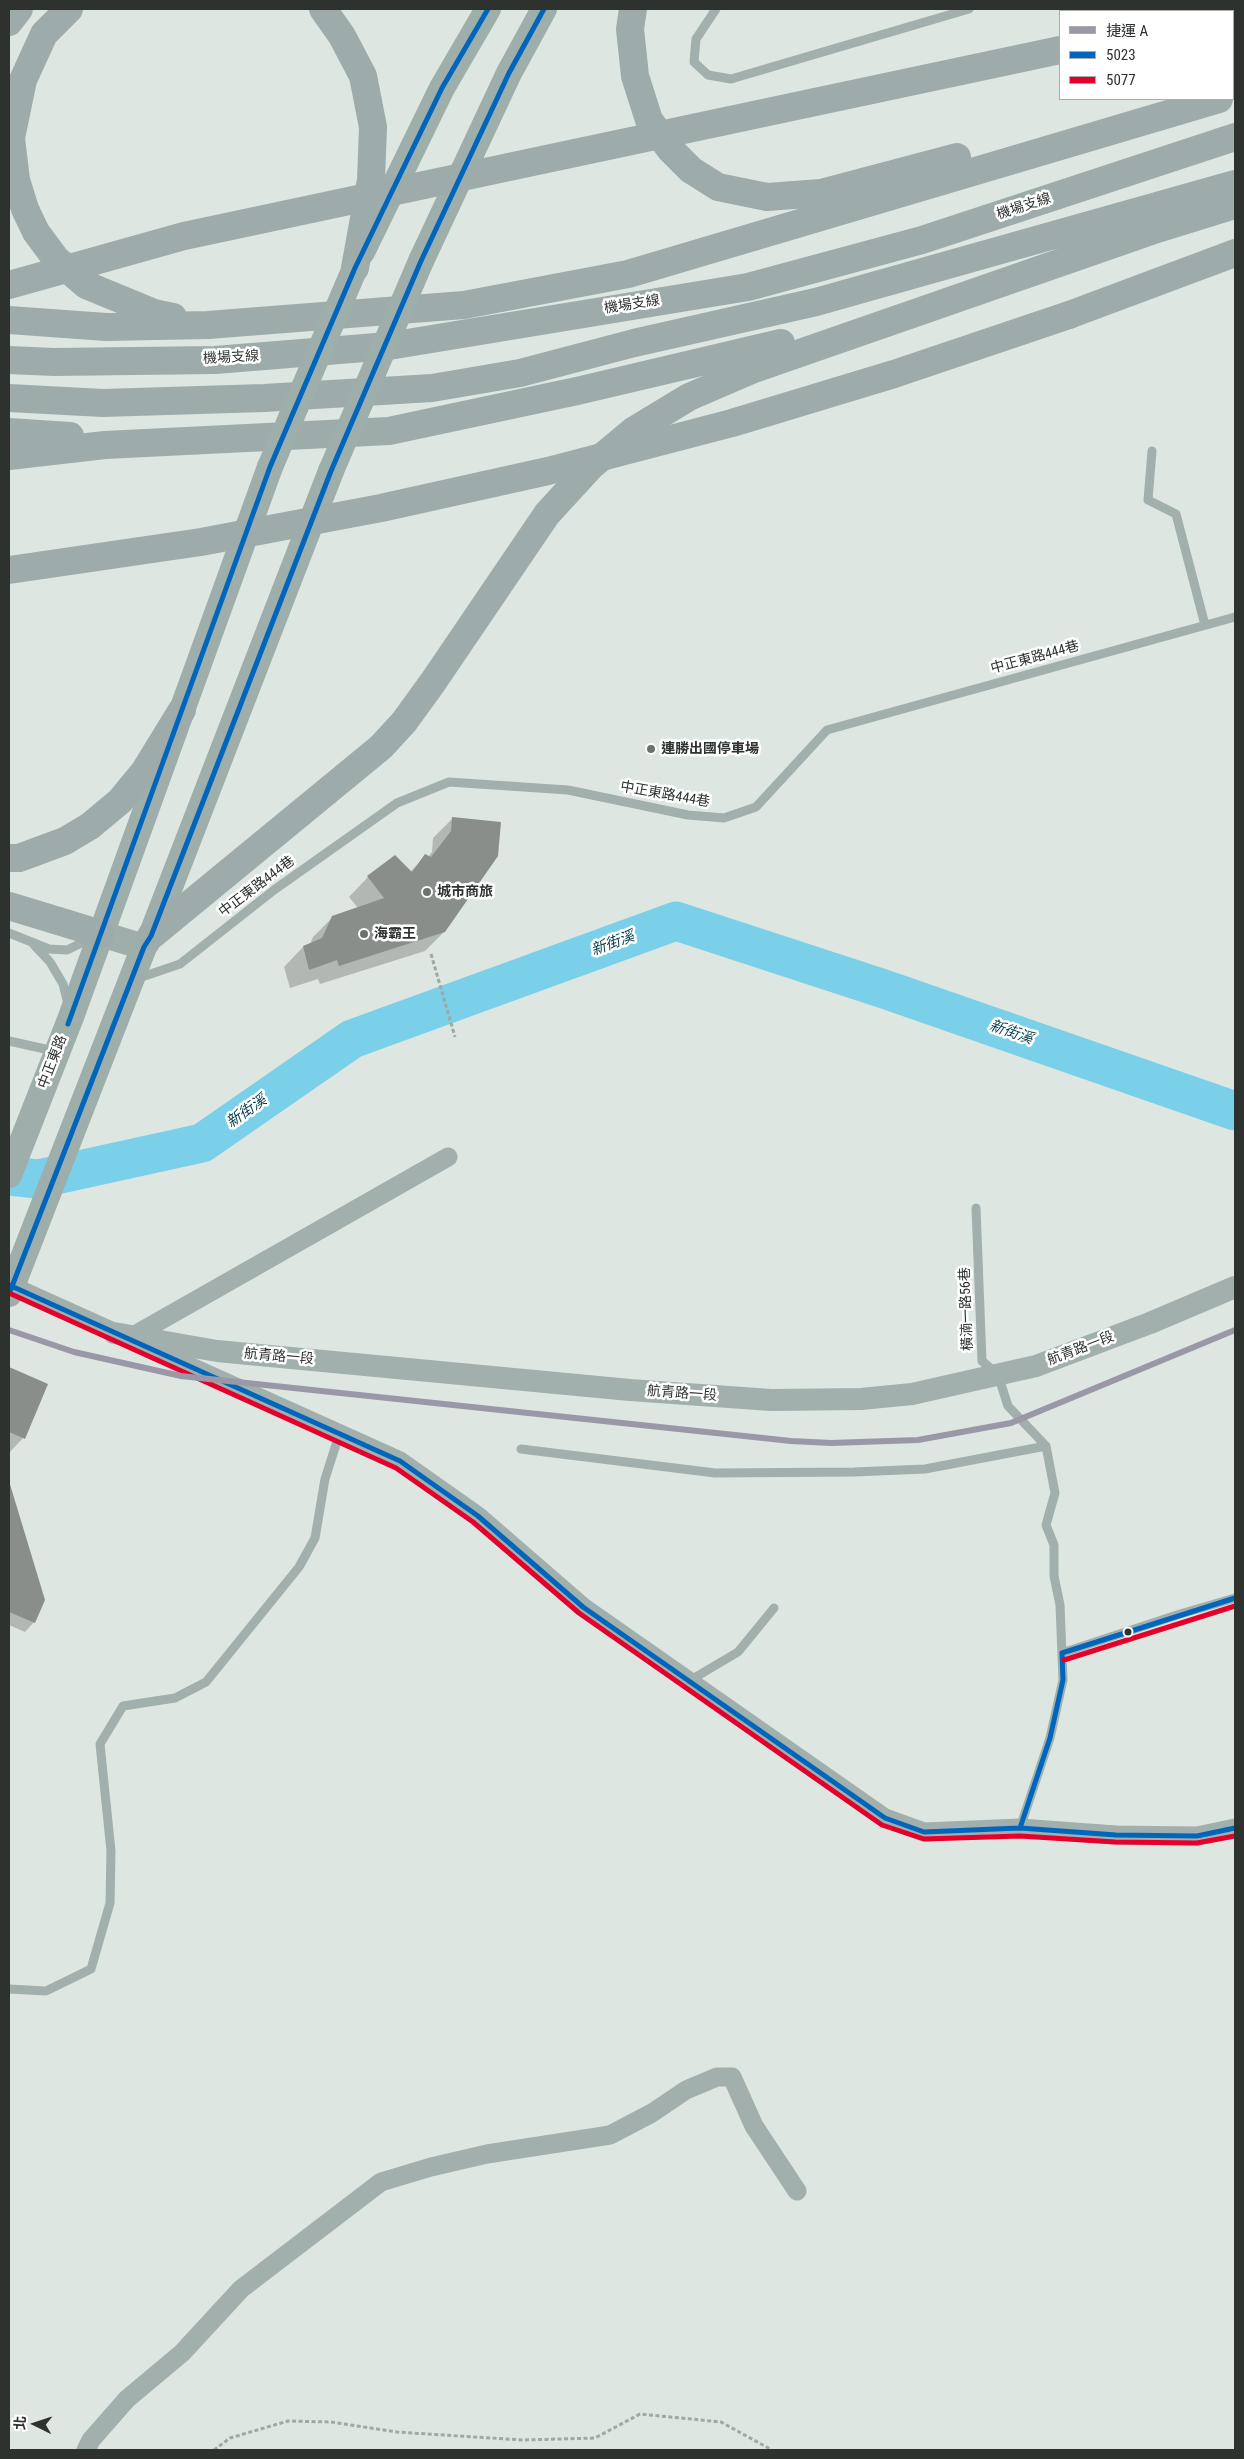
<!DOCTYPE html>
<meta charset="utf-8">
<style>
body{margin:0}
#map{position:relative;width:1244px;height:2459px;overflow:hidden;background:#dee6e1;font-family:"Roboto Condensed","Noto Sans TC",sans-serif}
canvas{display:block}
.frame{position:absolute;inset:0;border:10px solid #2d322f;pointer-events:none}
.legend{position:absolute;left:1059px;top:10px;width:175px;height:90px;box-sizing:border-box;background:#fff;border:1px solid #abadac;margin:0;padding:6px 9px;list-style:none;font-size:15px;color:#2d322f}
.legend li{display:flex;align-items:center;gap:10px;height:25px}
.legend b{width:25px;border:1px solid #abadac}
.north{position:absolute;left:10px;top:2399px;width:50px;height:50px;-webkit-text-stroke:4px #fff;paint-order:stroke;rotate:274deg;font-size:14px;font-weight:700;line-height:20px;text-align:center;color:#2d322f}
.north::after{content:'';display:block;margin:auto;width:18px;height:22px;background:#2d322f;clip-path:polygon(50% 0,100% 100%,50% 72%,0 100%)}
</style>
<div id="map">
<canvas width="1244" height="2459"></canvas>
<div class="frame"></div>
<ul class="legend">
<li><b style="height:6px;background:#9a97a7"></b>捷運 A</li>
<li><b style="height:6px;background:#0065bd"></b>5023</li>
<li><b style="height:6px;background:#e4002b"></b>5077</li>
</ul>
<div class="north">北</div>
</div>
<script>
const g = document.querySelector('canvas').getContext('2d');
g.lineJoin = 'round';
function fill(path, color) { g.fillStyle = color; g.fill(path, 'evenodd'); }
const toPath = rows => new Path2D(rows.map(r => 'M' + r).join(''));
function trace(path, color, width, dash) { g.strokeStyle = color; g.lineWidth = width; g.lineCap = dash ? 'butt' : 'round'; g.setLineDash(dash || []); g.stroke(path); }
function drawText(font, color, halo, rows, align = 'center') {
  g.font = font + ' "Roboto Condensed","Noto Sans TC",sans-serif'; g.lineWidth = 5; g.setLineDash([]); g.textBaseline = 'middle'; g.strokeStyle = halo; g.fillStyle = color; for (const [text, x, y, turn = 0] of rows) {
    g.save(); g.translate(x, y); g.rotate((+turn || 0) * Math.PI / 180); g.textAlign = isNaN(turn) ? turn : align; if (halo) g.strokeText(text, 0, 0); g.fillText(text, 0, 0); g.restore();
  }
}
fill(toPath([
 [453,818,445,931,425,951,320,984,318,979,290,988,284,967,303,947,310,944,313,937,333,917,358,908,349,897,368,877,395,857,410,872,426,856,428,857,432,852,433,838],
 [9,1369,46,1385,23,1438,9,1453],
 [9,1483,43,1600,34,1622,25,1632,9,1625]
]), '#0003');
trace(toPath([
 [9,1176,38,1179,202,1143,352,1039,676,921,884,989,1235,1111]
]), '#7ad0e9', 39);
fill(toPath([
 [452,817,501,822,498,856,445,932,339,966,337,960,309,970,303,946,322,938,332,916,384,898,367,876,395,855,412,872,425,854,431,857,451,831],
 [9,1367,48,1384,25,1439,9,1432],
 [9,1481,45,1600,35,1623,9,1612]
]), '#898e8a');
trace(toPath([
 [431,954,455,1037],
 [214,2450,230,2438,288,2421,331,2422,397,2432,522,2440,595,2438,640,2414,721,2422,772,2450]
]), '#9da9a7', 3, [4, 2.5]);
trace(toPath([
 [716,9,696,39,694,62,708,75,731,79,969,9],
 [1152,451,1148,500,1176,514,1205,625],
 [9,933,49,949,67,950,92,938],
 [34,945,50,962,63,984,68,1004],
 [136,979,180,964,274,890,397,803,449,782,568,790,688,815,724,818,756,807,827,730,1235,617],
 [9,1041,54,1051],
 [976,1208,982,1361,998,1375,1008,1406,1046,1446],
 [521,1449,715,1473,854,1472,925,1469,1046,1446,1055,1493,1046,1525,1054,1545,1054,1576,1060,1605,1063,1680,1050,1738,1020,1828],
 [1062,1653,1180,1614,1235,1598],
 [689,1681,738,1652,774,1608],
 [9,1989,46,1991,91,1969,110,1903,111,1851,100,1744,123,1706,175,1698,206,1682,299,1567,315,1538,325,1479,339,1435]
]), '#a1afad', 9);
trace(toPath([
 [9,1285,400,1461,478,1516,583,1607,885,1818,924,1832,1020,1828,1116,1835,1197,1836,1235,1828],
 [133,1336,448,1157],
 [86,2450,91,2440,127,2399,182,2353,241,2289,381,2182,431,2167,487,2154,610,2135,652,2113,686,2090,717,2077,732,2077,754,2126,797,2191]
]), '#a1afad', 19);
trace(toPath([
 [114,1333,217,1351,630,1390,771,1400,861,1399,912,1394,1036,1366,1150,1323,1235,1287]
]), '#a1afad', 22);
trace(toPath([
 [362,252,442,88,488,9],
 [421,261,509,73,544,9],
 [101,934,144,947],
 [9,1175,71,1017,270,467],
 [9,1294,144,947,151,936,331,471]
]), '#9daeab', 26);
trace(toPath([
 [69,9,44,34,23,80,11,138,16,180,25,209,36,232,56,259,86,285,154,313,173,317],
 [323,9,342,36,363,76,373,127,371,180,355,268],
 [633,9,630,29,635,76,649,120,670,149,691,170,718,187,767,197,821,193,957,157],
 [1233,13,1235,13],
 [9,22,19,9],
 [1069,315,1235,253],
 [9,320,106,327,208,325,464,305,628,274,1219,99],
 [9,360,54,362,215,360,389,346,748,287,922,240,1235,137],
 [9,398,103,403,264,398,432,388,520,373,634,343,816,302,1235,184],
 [9,432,70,436],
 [9,456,105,445,389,431,577,391,781,343],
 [9,858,19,858,65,841,90,826,120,801,144,772,182,710],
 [9,906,101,934],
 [151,936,381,747,404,722,433,682,547,514,591,466,633,431,689,397,754,369,1151,231,1235,205]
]), '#9dacaa', 28);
trace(toPath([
 [270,467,355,268],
 [331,471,421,261]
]), '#9daeab', 26);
trace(toPath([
 [9,285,184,236,1060,50],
 [9,570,201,542,381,508,548,471,732,423,894,374,1069,315]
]), '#9dacaa', 28);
trace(toPath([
 [68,1024,270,467,355,268,442,88,488,9],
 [9,1285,400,1461,478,1516,583,1607,885,1818,924,1832,1020,1828,1116,1835,1197,1836,1235,1828],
 [9,1294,144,947,151,936,331,471,421,261,509,73,544,9],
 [1062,1653,1235,1598],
 [1020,1828,1050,1738,1063,1680,1062,1653]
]), '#0065bd', 5);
trace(toPath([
 [9,1293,396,1468,473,1522,579,1613,882,1825,924,1839,1020,1836,1115,1842,1197,1843,1235,1836],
 [1064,1660,1235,1606]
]), '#e4002b', 5);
trace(toPath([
 [9,1330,74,1352,181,1376,791,1441,831,1443,918,1440,1011,1423,1235,1330]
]), '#9a97a7', 6);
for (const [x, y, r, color] of [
 [651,749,5,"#6b716d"],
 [427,892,5,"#6b716d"],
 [364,934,5,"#6b716d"],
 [1128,1632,4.5,"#2d322f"]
]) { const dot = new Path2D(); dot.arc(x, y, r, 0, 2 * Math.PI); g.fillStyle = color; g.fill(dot); trace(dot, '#fff', 2); }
drawText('14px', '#2d322f', '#fff', [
 ["機場支線",1024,207,-18],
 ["機場支線",632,305,-9],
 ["機場支線",231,358,-3],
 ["中正東路444巷",1035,658,-15],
 ["中正東路444巷",665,795,10],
 ["中正東路444巷",257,887,-37],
 ["中正東路",53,1062,-69],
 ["橫湳一路56巷",967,1309,-92],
 ["航青路一段",1081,1349,-21],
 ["航青路一段",279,1357,5],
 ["航青路一段",682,1394,4]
]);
drawText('bold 14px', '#2d322f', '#fff', [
 ["連勝出國停車場",661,749],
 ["城市商旅",437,892],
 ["海霸王",374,934]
], 'left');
drawText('italic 15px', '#043c4b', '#fff', [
 ["新街溪",613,944,-20],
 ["新街溪",1011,1033,19],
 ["新街溪",247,1112,-35]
]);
</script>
